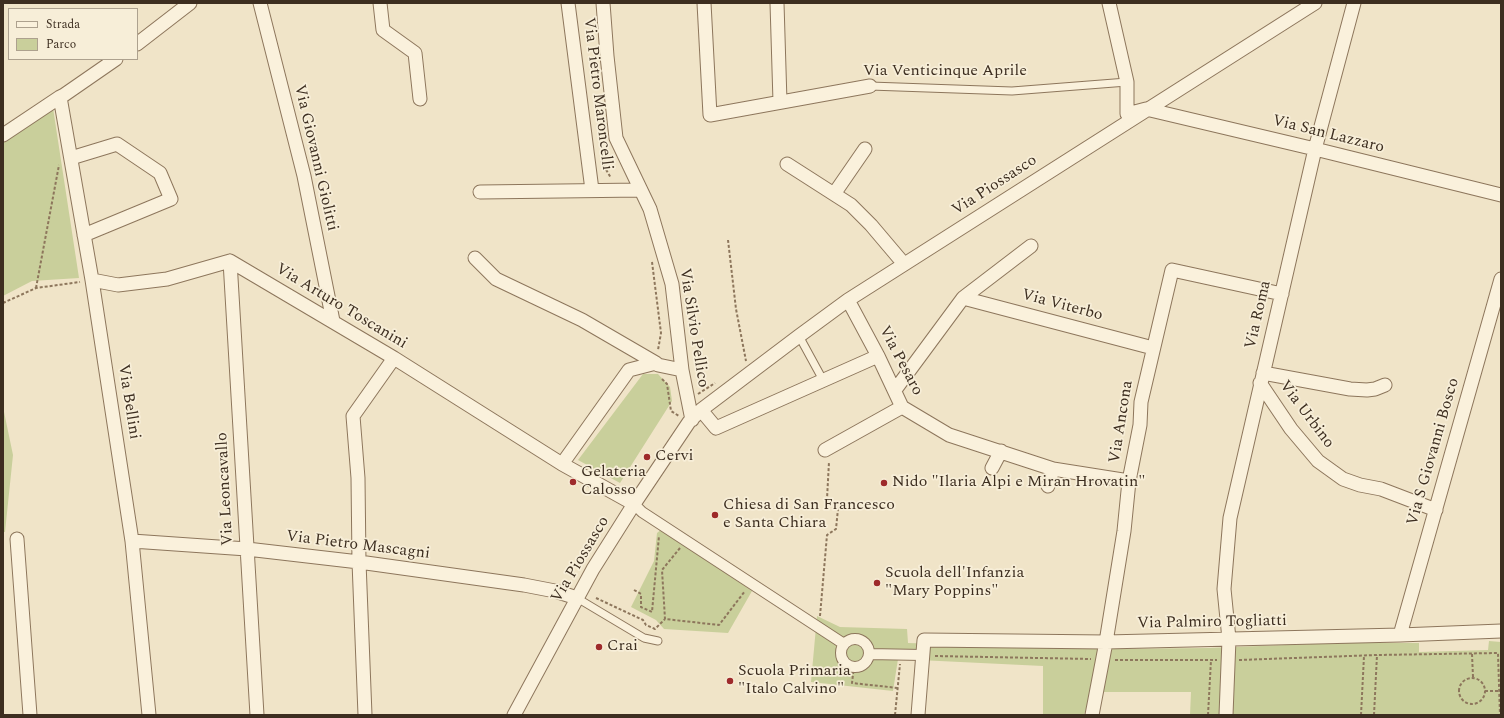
<!DOCTYPE html>
<style>
body{margin:0}
#map{position:relative;width:1504px;height:718px;overflow:hidden;background:#f0e4c8;font-family:Spectral,serif}
canvas{display:block}
.frame{position:absolute;inset:0;border:4px solid #3d2e20;pointer-events:none}
.legend{position:absolute;left:8px;top:8px;width:130px;height:52px;box-sizing:border-box;background:#f7eed8;border:1px solid #ada18e;margin:0;padding:5px 7px;list-style:none;font-size:12px;color:#3d2e20}
.legend li{display:flex;align-items:center;gap:8px;height:20px}
.legend b{width:20px;border:1px solid #ada18e}
</style>
<div id="map">
<canvas width="1504" height="718"></canvas>
<div class="frame"></div>
<ul class="legend">
<li><b style="height:5px;background:#faf1dc"></b>Strada</li>
<li><b style="height:11px;background:#c9cf9b"></b>Parco</li>
</ul>
</div>
<script>
const g = document.querySelector('canvas').getContext('2d');
g.lineJoin = 'round';
function fill(path, color) { g.fillStyle = color; g.fill(path, 'evenodd'); }
const toPath = rows => new Path2D(rows.map(r => 'M' + r).join(''));
function trace(path, color, width, dash) { g.strokeStyle = color; g.lineWidth = width; g.lineCap = dash ? 'butt' : 'round'; g.setLineDash(dash || []); g.stroke(path); }
function drawText(font, color, halo, rows, align = 'center') {
  g.font = font + ' Spectral,serif'; g.lineWidth = 3.5; g.setLineDash([]); g.textBaseline = 'middle'; g.strokeStyle = halo; g.fillStyle = color; for (const [text, x, y, turn = 0] of rows) {
    g.save(); g.translate(x, y); g.rotate((+turn || 0) * Math.PI / 180); g.textAlign = isNaN(turn) ? turn : align; if (halo) g.strokeText(text, 0, 0); g.fillText(text, 0, 0); g.restore();
  }
}
fill(toPath([
 [53,108,79,278,32,281,3,296,3,140],
 [643,374,658,374,670,387,672,401,620,483,578,460],
 [3,407,13,455,5,532,3,532],
 [662,529,752,591,728,633,664,629,656,620,631,607,654,561,657,533],
 [817,616,840,627,907,629,908,643,1110,649,1208,648,1338,643,1419,643,1419,652,1488,650,1489,641,1501,642,1501,715,1190,715,1191,692,1091,692,1084,715,1043,715,1043,666,898,659,893,691,811,682]
]), '#c9cf9b');
const service = toPath([
 [870,86,1012,91,1127,82],
 [799,336,823,380],
 [577,598,644,638,658,641]
]);
const pedestrian = toPath([
 [634,504,642,512,844,644],
 '841 653a14 14 0 1 1 28 0a14 14 0 1 1-28 0Z',
 [869,654,922,655]
]);
const minor = toPath([
 [260,3,304,176,333,321],
 [380,3,383,30,415,53,420,99],
 [568,3,592,190],
 [603,3,607,56,616,138,650,209,672,284,682,370,692,420],
 [704,3,710,115,870,86],
 [777,3,780,102],
 [1109,3,1127,82,1127,114,1146,109,1315,149,1501,195],
 [137,44,190,3],
 [60,97,92,280,132,541,149,715],
 [3,135,60,97,64,95,116,59],
 [71,158,117,144,160,173,171,199,84,235],
 [787,164,851,205,871,225,904,264],
 [480,192,641,190],
 [834,194,865,149],
 [475,258,496,279,582,320,656,363],
 [230,261,257,715],
 [92,280,118,285,167,279,230,261,394,358,562,464,634,504],
 [963,298,1031,246],
 [848,300,878,356,902,407,949,435,1053,469,1129,481],
 [1263,373,1350,389,1367,390,1375,389,1385,385],
 [1260,383,1291,429,1318,461,1343,479,1360,485,1381,489,1436,510],
 [895,390,963,298,1153,348],
 [701,410,716,428,878,356],
 [825,450,902,407],
 [562,464,629,370,656,363,658,365,682,370],
 [992,468,1001,451],
 [1048,486,1053,469],
 [17,539,30,715],
 [132,541,247,549,359,562,524,585,555,591,577,598],
 [1400,635,1501,279],
 [365,715,359,562,358,478,353,416,394,358],
 [514,715,593,569,634,504,689,422,701,410,799,336,848,300,1315,3],
 [918,715,924,640,1106,642,1400,635,1501,631],
 [1092,715,1106,642,1124,531,1129,481,1140,425,1141,402,1172,270,1282,294],
 [1226,715,1229,639,1224,589,1230,518,1315,149,1354,3]
]);
trace(service, '#8d765c', 9);
trace(pedestrian, '#8d765c', 12);
trace(minor, '#8d765c', 15);
trace(toPath([
 [601,161,611,178],
 [728,240,736,309,746,361],
 [652,262,661,333,658,350],
 [36,288,59,165],
 [3,303,36,288,80,282],
 [662,379,667,384,671,411,679,416],
 [698,394,715,383],
 [680,548,662,570,665,619,719,625,745,591],
 [634,590,641,594,641,607,652,612,659,536],
 [596,598,643,620,646,625,655,629,665,619],
 [820,616,827,535,836,529,838,509,827,499,829,462],
 [1472,654,1473,677],
 [935,656,1091,659],
 [1115,660,1217,660],
 [1239,660,1377,655,1498,653,1500,715],
 [854,666,852,683,898,688],
 '1459 691a13 13 0 1 1 26 0a13 13 0 1 1-26 0Z',
 [1485,691,1500,691],
 [895,715,900,664],
 [1208,715,1211,660],
 [1361,715,1364,656],
 [1374,715,1377,655]
]), '#8d765c', 2, [3, 2]);
trace(service, '#faf1dc', 7);
trace(pedestrian, '#faf1dc', 10);
trace(minor, '#faf1dc', 13);
for (const [x, y, r, color] of [
 [647,457,4,"#9e2a2b"],
 [573,482,4,"#9e2a2b"],
 [884,483,4,"#9e2a2b"],
 [715,515,4,"#9e2a2b"],
 [877,583,4,"#9e2a2b"],
 [599,647,4,"#9e2a2b"],
 [730,681,4,"#9e2a2b"]
]) { const dot = new Path2D(); dot.arc(x, y, r, 0, 2 * Math.PI); g.fillStyle = color; g.fill(dot); trace(dot, '#f7eed8', 1.5); }
drawText('16px', '#3d2e20', '#f7eed8', [
 ["Via Venticinque Aprile",945,72],
 ["Via Pietro Maroncelli",597,94,83],
 ["Via San Lazzaro",1328,135,14],
 ["Via Giovanni Giolitti",315,158,77],
 ["Via Piossasco",995,186,-33],
 ["Via Viterbo",1062,306,15],
 ["Via Arturo Toscanini",341,307,31],
 ["Via Roma",1259,315,-77],
 ["Via Silvio Pellico",693,328,81],
 ["Via Pesaro",900,361,62],
 ["Via Bellini",128,402,81],
 ["Via Urbino",1306,415,53],
 ["Via Ancona",1122,422,-81],
 ["Via S Giovanni Bosco",1434,452,-74],
 ["Via Leoncavallo",226,489,-93],
 ["Via Pietro Mascagni",358,546,7],
 ["Via Piossasco",581,560,-59],
 ["Via Palmiro Togliatti",1212,623,-1]
]);
drawText('16px', '#3d2e20', '#f7eed8', [
 ["Cervi",655,457],
 ["Gelateria",581,473],
 ["Calosso",581,491],
 ["Nido \"Ilaria Alpi e Miran Hrovatin\"",892,483],
 ["Chiesa di San Francesco",723,506],
 ["e Santa Chiara",723,524],
 ["Scuola dell'Infanzia",885,574],
 ["\"Mary Poppins\"",885,592],
 ["Crai",607,647],
 ["Scuola Primaria",738,672],
 ["\"Italo Calvino\"",738,690]
], 'left');
</script>
